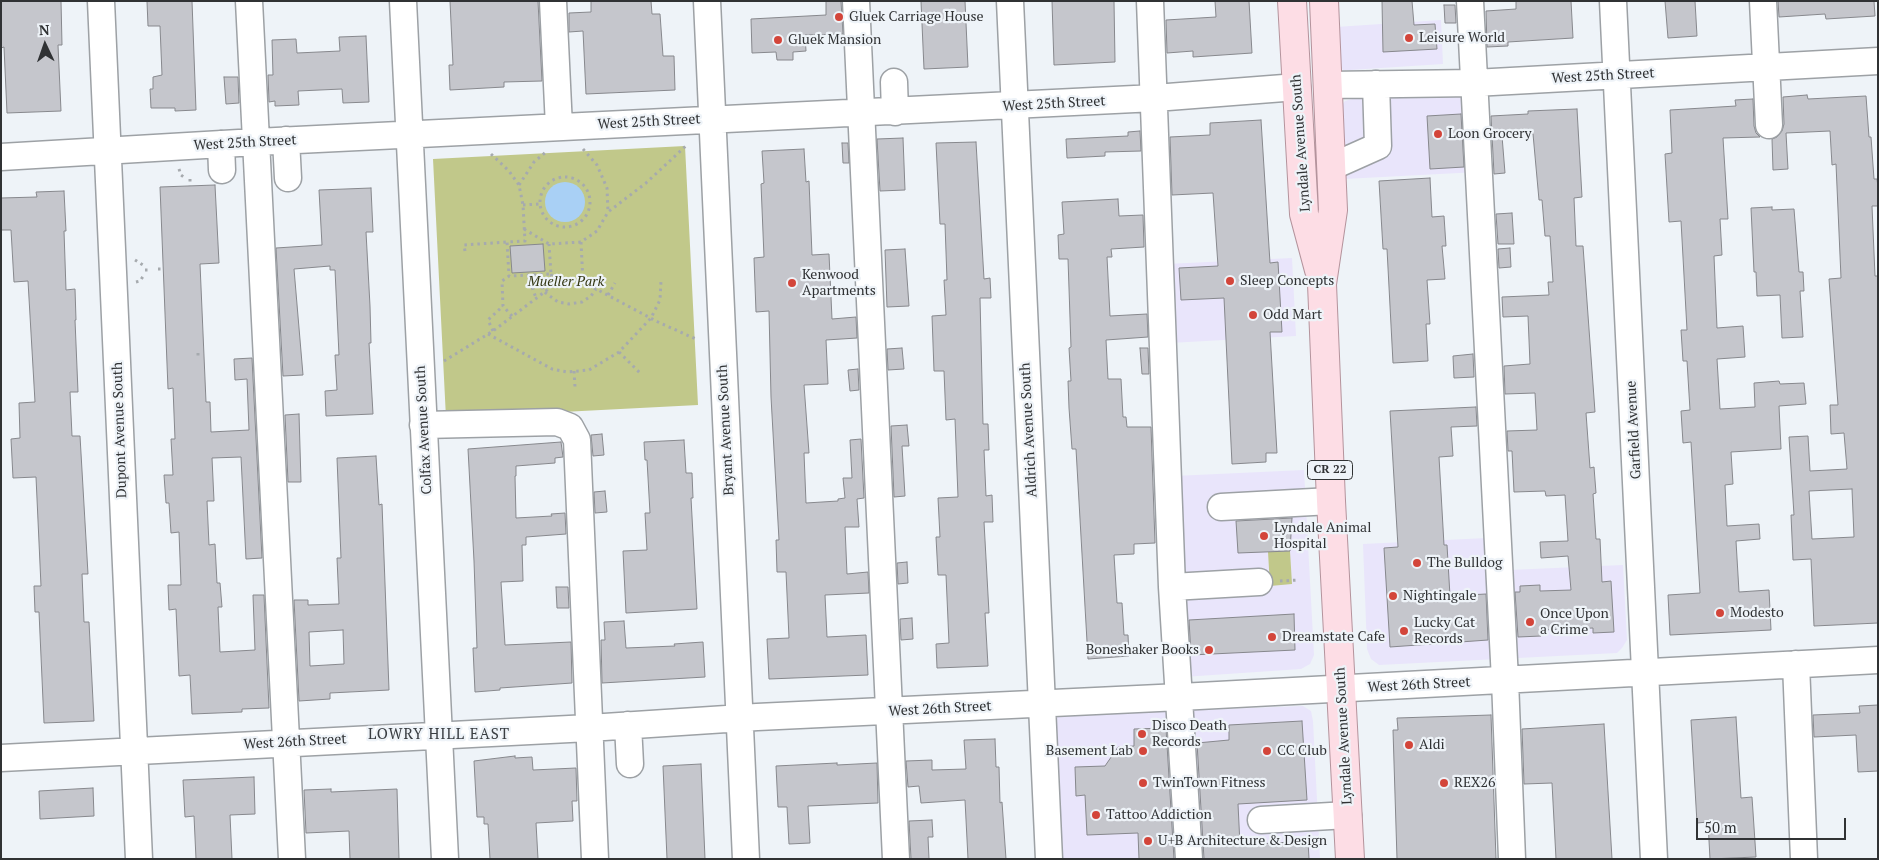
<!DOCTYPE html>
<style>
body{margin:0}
#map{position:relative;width:1879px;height:860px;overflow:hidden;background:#eef3f8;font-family:"PT Serif",serif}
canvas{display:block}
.frame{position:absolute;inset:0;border:2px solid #303234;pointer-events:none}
.north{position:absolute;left:20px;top:20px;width:50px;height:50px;-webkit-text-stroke:4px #eef3f8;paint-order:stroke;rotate:357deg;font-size:14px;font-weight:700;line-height:20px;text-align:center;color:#303234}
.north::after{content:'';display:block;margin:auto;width:18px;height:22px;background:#303234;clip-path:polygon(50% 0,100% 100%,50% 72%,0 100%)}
.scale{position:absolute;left:1696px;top:818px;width:150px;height:22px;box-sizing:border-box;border:2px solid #303234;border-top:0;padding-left:6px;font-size:15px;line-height:18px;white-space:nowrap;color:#303234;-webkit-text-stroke:4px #eef3f8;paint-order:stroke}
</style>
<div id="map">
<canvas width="1879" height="860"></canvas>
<div class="frame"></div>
<div class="north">N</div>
<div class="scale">50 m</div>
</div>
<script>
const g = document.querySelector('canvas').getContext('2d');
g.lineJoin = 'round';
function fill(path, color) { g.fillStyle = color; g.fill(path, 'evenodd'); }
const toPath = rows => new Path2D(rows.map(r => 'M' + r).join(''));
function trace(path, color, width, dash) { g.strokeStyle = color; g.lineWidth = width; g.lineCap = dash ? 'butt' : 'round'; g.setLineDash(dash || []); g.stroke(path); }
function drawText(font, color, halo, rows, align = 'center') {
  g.font = font + ' "PT Serif",serif'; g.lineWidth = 4.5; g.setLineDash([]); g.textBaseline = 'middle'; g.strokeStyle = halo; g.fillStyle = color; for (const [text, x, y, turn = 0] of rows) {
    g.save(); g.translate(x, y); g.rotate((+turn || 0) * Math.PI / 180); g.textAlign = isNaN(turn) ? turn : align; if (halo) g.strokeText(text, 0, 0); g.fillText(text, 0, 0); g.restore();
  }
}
fill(toPath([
 [1441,20,1443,64,1350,70,1343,70,1338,64,1336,27],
 [1474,91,1478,172,1344,179,1341,106,1345,101,1352,99],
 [1292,258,1296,336,1170,343,1166,264],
 [1304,470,1314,655,1310,664,1301,669,1183,677,1174,476],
 [1507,537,1509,570,1623,565,1627,640,1622,648,1617,653,1379,665,1371,659,1367,649,1363,544],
 [1303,706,1311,711,1313,721,1320,859,1060,859,1054,724,1057,717,1066,715]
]), '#e9e5fb');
fill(toPath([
 [685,146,698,405,446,418,433,159],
 [1290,551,1292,584,1270,586,1268,552]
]), '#c1c88a');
fill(toPath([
 '545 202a20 20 0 1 1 40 0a20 20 0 1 1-40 0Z'
]), '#a9d0f5');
const building = toPath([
 [1,1,61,1,62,45,58,45,61,111,7,113,4,47,1,48,1,1],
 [147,1,192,1,196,110,175,111,175,108,151,108,150,89,153,89,153,77,162,75,160,26,148,26,147,1],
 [450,1,538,1,542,81,504,82,504,87,450,90,449,65,453,65,450,1],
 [591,1,651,1,652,14,660,14,663,56,674,56,675,90,586,94,583,31,569,32,569,13,591,12,591,1],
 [826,1,841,1,843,34,805,35,806,51,793,52,793,60,777,60,776,52,752,53,751,19,826,15,826,1],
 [921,1,965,1,968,67,924,69,921,1],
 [1052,1,1114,1,1115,62,1054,65,1052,1],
 [1215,1,1249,1,1252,53,1193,57,1193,51,1167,53,1166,20,1216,17,1215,1],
 [1382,1,1412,1,1414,25,1435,24,1437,49,1383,52,1382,1],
 [1516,1,1571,1,1573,38,1508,42,1508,46,1487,47,1486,11,1516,9,1516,1],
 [1665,1,1695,1,1697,36,1668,38,1665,1],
 [1778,1,1874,1,1875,16,1826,19,1825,14,1779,17,1778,1],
 [1444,5,1455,5,1456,23,1445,23,1444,5],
 [366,36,369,102,343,103,342,89,298,91,299,105,275,106,275,101,269,102,268,75,273,75,272,40,296,39,297,53,340,51,339,37,366,36],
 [224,77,238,77,239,103,226,104,224,77],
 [1807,95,1808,99,1866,96,1869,137,1871,137,1874,179,1877,179,1878,187,1878,206,1872,206,1875,276,1878,276,1878,623,1814,626,1811,559,1793,560,1791,515,1794,515,1789,437,1808,436,1810,471,1847,469,1844,433,1831,434,1830,405,1838,405,1829,279,1841,278,1836,164,1832,165,1830,131,1786,133,1788,169,1773,170,1772,139,1777,137,1782,131,1784,124,1783,97,1807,95],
 [1852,489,1854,537,1812,539,1809,491,1852,489],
 [1753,99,1754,126,1756,133,1760,137,1723,138,1728,219,1720,219,1722,255,1714,256,1717,328,1743,326,1745,357,1717,359,1720,409,1755,407,1754,383,1779,381,1780,384,1804,383,1806,404,1779,406,1781,449,1731,452,1733,484,1725,485,1727,526,1759,524,1760,539,1736,541,1739,592,1769,590,1771,630,1670,635,1668,595,1700,593,1691,442,1683,443,1681,411,1690,410,1687,361,1683,361,1681,330,1687,330,1681,221,1669,222,1665,154,1672,153,1670,110,1736,106,1735,100,1753,99],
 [1577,109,1582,197,1574,198,1576,246,1583,246,1595,412,1586,413,1590,468,1594,467,1596,493,1593,494,1596,539,1600,539,1602,582,1611,581,1614,632,1593,633,1593,628,1541,630,1541,636,1518,637,1515,592,1520,592,1520,586,1540,585,1540,591,1571,590,1568,556,1541,558,1540,542,1568,541,1565,495,1546,496,1545,491,1514,492,1512,451,1508,451,1507,431,1537,430,1535,393,1505,394,1504,366,1530,364,1528,316,1503,317,1502,297,1549,295,1548,282,1553,282,1550,236,1545,236,1542,200,1539,200,1533,134,1502,136,1505,173,1494,174,1491,116,1528,114,1528,111,1577,109],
 [1461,114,1464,167,1430,169,1427,116,1461,114],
 [1261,120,1270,263,1278,262,1282,332,1270,332,1277,453,1266,453,1266,462,1232,464,1224,298,1181,300,1179,268,1218,266,1213,193,1172,195,1170,137,1210,135,1210,123,1261,120],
 [1140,131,1141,151,1105,152,1105,156,1067,158,1066,139,1128,136,1128,132,1140,131],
 [903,138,905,190,880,191,877,139,903,138],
 [976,142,984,279,990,278,991,298,980,298,983,424,988,424,989,450,984,450,986,496,992,495,993,522,984,522,989,613,985,613,988,666,937,668,936,644,949,643,946,575,938,575,936,537,940,537,938,498,958,497,955,419,946,420,944,371,934,371,932,316,946,315,944,280,947,280,945,224,940,224,936,143,976,142],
 [842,143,848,143,849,163,843,163,842,143],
 [804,149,806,182,809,181,812,255,829,254,832,319,856,317,857,338,826,340,828,384,804,385,809,453,804,453,806,503,838,501,838,499,845,498,843,478,852,478,850,440,861,439,864,498,857,499,859,527,845,527,847,574,868,572,869,593,825,595,827,637,866,635,868,675,769,679,767,639,789,638,786,572,777,572,776,540,779,540,771,397,769,311,756,312,754,258,764,257,761,184,764,183,762,151,804,149],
 [1430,178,1432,217,1444,216,1446,246,1442,246,1445,279,1427,280,1430,324,1426,324,1428,361,1393,363,1387,249,1383,249,1379,181,1430,178],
 [215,185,219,263,200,264,206,402,210,402,211,432,249,430,247,379,235,380,234,359,252,358,262,558,246,559,241,457,212,458,214,501,207,501,209,545,215,544,217,583,220,583,222,607,218,607,220,652,255,650,253,595,264,595,269,708,242,709,242,712,192,714,190,675,179,676,176,609,169,610,168,585,181,585,179,532,171,533,169,503,166,503,164,475,173,475,171,439,175,439,173,388,168,389,160,187,215,185],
 [371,188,373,232,366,232,370,306,371,343,369,343,373,414,326,416,325,391,337,390,335,355,339,355,335,270,330,270,330,266,294,269,303,375,283,376,276,248,322,245,319,190,371,188],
 [64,191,66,231,64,231,66,290,75,289,76,320,75,320,78,392,70,392,72,436,80,436,88,574,82,574,84,622,89,622,94,721,44,723,39,612,35,612,34,586,41,586,36,477,13,478,11,439,20,438,19,403,35,402,28,281,14,282,11,230,1,230,1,198,37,197,36,192,64,191],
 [1118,199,1119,216,1143,215,1144,247,1111,249,1112,257,1107,257,1110,316,1147,314,1148,337,1106,340,1108,379,1121,379,1123,417,1126,417,1127,427,1151,427,1155,543,1134,544,1134,554,1114,555,1117,603,1122,603,1124,635,1128,635,1129,656,1088,659,1076,449,1072,449,1069,408,1068,381,1071,381,1069,348,1071,347,1068,259,1059,259,1058,235,1064,234,1062,202,1118,199],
 [1772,207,1772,210,1794,209,1799,272,1803,272,1804,291,1800,291,1803,337,1782,338,1780,295,1757,296,1756,272,1754,272,1751,208,1772,207],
 [1512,213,1514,244,1498,244,1496,214,1512,213],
 [543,244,545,271,512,273,510,246,543,244],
 [1510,248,1511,267,1499,268,1498,249,1510,248],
 [905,249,909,306,887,307,885,250,905,249],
 [902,348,904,369,888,370,887,349,902,348],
 [1140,348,1148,348,1149,374,1142,374,1140,348],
 [1473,354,1474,377,1454,378,1453,356,1473,354],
 [858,369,859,390,850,391,848,370,858,369],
 [1476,407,1477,426,1451,427,1453,456,1439,457,1444,545,1447,545,1450,596,1486,594,1488,640,1390,647,1384,548,1398,547,1390,411,1476,407],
 [299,414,301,482,288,482,285,415,299,414],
 [907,425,909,446,902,446,905,496,894,497,891,426,907,425],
 [602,434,604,455,593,456,591,435,602,434],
 [684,440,686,473,692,473,693,498,691,498,697,609,626,613,623,551,647,550,645,513,650,513,647,460,645,460,644,442,684,440],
 [561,442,563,457,555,458,555,463,516,466,516,476,515,476,516,518,552,516,551,514,565,513,566,534,526,537,526,545,522,545,523,581,501,582,505,645,571,642,572,683,500,688,500,690,475,692,473,648,477,648,474,561,468,449,561,442],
 [376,456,379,505,382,504,389,690,330,693,330,699,299,701,294,600,308,600,308,605,339,604,337,558,341,558,337,458,376,456],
 [343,630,344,664,310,666,309,632,343,630],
 [605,491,607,512,595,513,594,492,605,491],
 [1292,518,1290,551,1238,553,1236,521,1292,518],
 [907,562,908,583,898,584,897,563,907,562],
 [556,587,568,587,569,608,557,608,556,587],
 [1294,614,1295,650,1191,655,1189,620,1294,614],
 [912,618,913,639,901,640,900,619,912,618],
 [624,621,626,648,675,646,674,644,703,642,705,677,602,683,601,640,605,640,604,622,624,621],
 [1878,705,1878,771,1858,772,1856,735,1814,737,1813,715,1860,713,1859,706,1878,705],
 [1491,715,1496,859,1397,859,1393,730,1398,730,1397,718,1491,715],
 [1736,717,1741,798,1752,797,1756,857,1710,859,1708,822,1697,823,1691,720,1736,717],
 [1302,721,1307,800,1238,804,1240,845,1308,841,1309,859,1204,859,1197,743,1229,740,1229,725,1302,721],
 [1604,724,1612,859,1556,859,1552,783,1524,784,1522,729,1604,724],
 [1166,728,1174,859,1139,859,1138,833,1087,835,1085,795,1076,796,1075,767,1105,766,1118,747,1134,746,1134,729,1166,728],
 [995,739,996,767,999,767,1000,803,1002,802,1006,859,968,859,965,800,921,803,919,786,908,787,906,761,932,760,932,770,966,769,964,740,995,739],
 [515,756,515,758,532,757,533,770,576,768,577,801,572,801,573,821,536,823,538,859,490,859,488,824,484,824,484,817,477,817,474,761,515,756],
 [837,763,837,765,877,763,878,803,808,806,810,843,789,844,787,807,778,807,776,766,837,763],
 [701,764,705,859,667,859,663,766,701,764],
 [254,777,255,814,230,815,232,859,196,859,194,816,185,817,183,780,254,777],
 [93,788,94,816,40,819,39,791,93,788],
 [331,789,331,792,397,789,399,859,350,859,349,831,306,833,304,790,331,789],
 [932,820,933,837,928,837,929,859,911,859,909,821,932,820]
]);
fill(building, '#c5c6cc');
trace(building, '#87888d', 1);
const minor = toPath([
 [101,1,139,859],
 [249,1,292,859],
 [403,1,445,859],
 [553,1,559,127],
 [707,1,746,859],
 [856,1,896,859],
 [1010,1,1049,859],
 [1150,1,1172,587,1189,859],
 [1470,1,1505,680,1512,859],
 [1613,1,1654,859],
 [1763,1,1769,125],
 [894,82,895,112],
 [1328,85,1474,83,1878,61],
 [286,140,288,178],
 [221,144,222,170],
 [1,157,256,142,1155,98,1297,87],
 [1331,167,1378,146,1376,84],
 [423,425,557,422,570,427,577,440,595,859],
 [1221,507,1331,501],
 [1172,587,1259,582],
 [1796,664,1804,859],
 [628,725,630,764],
 [1,758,589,728,757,717,1180,697,1878,660],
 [1261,820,1348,815]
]);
const major = toPath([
 [1292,1,1304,214,1319,270],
 [1324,1,1333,210,1322,284,1331,501,1350,859]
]);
trace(minor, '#9da1a5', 29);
trace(major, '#b4939c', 30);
trace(toPath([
 [583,149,597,165,607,188,608,212],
 [491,154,509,171,519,185,523,205,525,241,507,242,509,276],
 [179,169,181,175,185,178],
 '540 202a25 25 0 1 1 50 0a25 25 0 1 1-50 0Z',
 [190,179,190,186],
 [519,185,534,162,546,152],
 [523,205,539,204],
 [524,229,549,244,581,242,597,231,608,212,646,183,688,144],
 [581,242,583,282],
 [465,251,464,245,507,242],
 [135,260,143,265],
 [158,269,163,269],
 [145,270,148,270],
 [540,274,543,291,558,302,569,304,582,302,591,296,596,289],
 [551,274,555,284],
 [528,275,536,298],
 [136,282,140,281,144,275],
 [608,295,615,283],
 [512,316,503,306,502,281,509,276,551,274,549,244],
 [493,331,488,320,503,306],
 [488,334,552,369,567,372,589,370,619,352,651,318,660,300,661,281],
 [619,352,641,374],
 [198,353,198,358],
 [444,361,493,331,555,284,583,282,658,322,698,340],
 [574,371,575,387],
 [1280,581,1299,580]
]), '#a6aaae', 3, [2.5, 4]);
trace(minor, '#fff', 26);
trace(major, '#fddde5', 28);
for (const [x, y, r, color] of [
 [839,17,5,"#d3453a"],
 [1409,38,5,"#d3453a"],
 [778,40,5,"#d3453a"],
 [1438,134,5,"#d3453a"],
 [1230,281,5,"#d3453a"],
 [792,283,5,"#d3453a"],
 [1253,315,5,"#d3453a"],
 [1264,536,5,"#d3453a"],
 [1417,563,5,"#d3453a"],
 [1393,596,5,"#d3453a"],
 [1720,613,5,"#d3453a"],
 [1530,622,5,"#d3453a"],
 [1404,631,5,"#d3453a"],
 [1272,637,5,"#d3453a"],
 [1209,650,5,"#d3453a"],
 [1142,734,5,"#d3453a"],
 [1409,745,5,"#d3453a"],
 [1143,751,5,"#d3453a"],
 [1267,751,5,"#d3453a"],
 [1143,783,5,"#d3453a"],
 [1444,783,5,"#d3453a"],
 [1096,815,5,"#d3453a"],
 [1148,841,5,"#d3453a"]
]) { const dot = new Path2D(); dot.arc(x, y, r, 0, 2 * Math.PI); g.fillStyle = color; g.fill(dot); trace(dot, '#eef3f8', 2); }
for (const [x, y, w] of [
 [1330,470,45]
]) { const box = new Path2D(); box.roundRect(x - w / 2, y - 9.5, w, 19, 4); g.fillStyle = '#eef3f8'; g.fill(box); trace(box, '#303234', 1); }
drawText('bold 12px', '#303234', null, [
 ["CR 22",1330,470]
]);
drawText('14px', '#303234', '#eef3f8', [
 ["Gluek Carriage House",849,17],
 ["Leisure World",1419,38],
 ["Gluek Mansion",788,40],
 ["Loon Grocery",1448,134],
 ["Kenwood",802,275],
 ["Apartments",802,291],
 ["Sleep Concepts",1240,281],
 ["Odd Mart",1263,315],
 ["Lyndale Animal",1274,528],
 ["Hospital",1274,544],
 ["The Bulldog",1427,563],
 ["Nightingale",1403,596],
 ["Modesto",1730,613],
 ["Once Upon",1540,614],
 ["a Crime",1540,630],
 ["Lucky Cat",1414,623],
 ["Records",1414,639],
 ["Dreamstate Cafe",1282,637],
 ["Boneshaker Books",1199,650,"right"],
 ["Disco Death",1152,726],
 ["Records",1152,742],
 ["Aldi",1419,745],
 ["Basement Lab",1133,751,"right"],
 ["CC Club",1277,751],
 ["TwinTown Fitness",1153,783],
 ["REX26",1454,783],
 ["Tattoo Addiction",1106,815],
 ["U+B Architecture & Design",1158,841]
], 'left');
drawText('14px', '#303234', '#eef3f8', [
 ["West 25th Street",1603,76,-3],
 ["West 25th Street",1054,104,-3],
 ["West 25th Street",649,122,-3],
 ["West 25th Street",245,143,-3],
 ["Lyndale Avenue South",1301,143,-94],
 ["Dupont Avenue South",120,430,-92],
 ["Colfax Avenue South",424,430,-93],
 ["Bryant Avenue South",726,430,-93],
 ["Aldrich Avenue South",1029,430,-93],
 ["Garfield Avenue",1634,430,-93],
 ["West 26th Street",1419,685,-3],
 ["West 26th Street",940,709,-3],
 ["Lyndale Avenue South",1344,736,-93],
 ["West 26th Street",295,742,-3]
]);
drawText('italic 14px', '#343713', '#eef3f8', [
 ["Mueller Park",566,282]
]);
g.letterSpacing = '1px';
drawText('15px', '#393d41', '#eef3f8', [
 ["LOWRY HILL EAST",439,735]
]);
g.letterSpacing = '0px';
</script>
